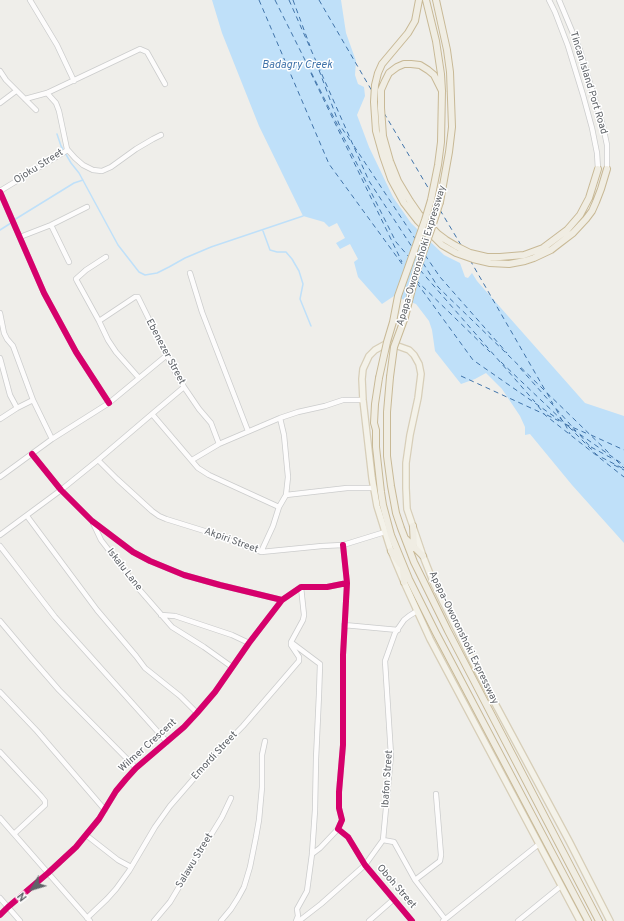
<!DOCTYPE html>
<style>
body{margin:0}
#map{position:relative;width:624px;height:921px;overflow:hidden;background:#efeeea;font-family:Overpass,sans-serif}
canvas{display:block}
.north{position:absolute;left:12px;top:869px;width:40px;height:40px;-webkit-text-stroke:3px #fff;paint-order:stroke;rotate:232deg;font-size:11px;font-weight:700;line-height:16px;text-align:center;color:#5f6368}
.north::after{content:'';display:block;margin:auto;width:14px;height:18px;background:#5f6368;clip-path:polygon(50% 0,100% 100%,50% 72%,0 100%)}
</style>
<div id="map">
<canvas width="624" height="921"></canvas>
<div class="north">N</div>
</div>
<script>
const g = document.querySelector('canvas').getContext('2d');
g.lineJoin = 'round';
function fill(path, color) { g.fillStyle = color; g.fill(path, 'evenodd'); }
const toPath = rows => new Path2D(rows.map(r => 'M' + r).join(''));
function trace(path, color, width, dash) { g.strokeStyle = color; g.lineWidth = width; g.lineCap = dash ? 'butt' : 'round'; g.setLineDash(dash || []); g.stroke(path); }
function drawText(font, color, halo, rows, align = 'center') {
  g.font = font + ' Overpass,sans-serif'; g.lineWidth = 3; g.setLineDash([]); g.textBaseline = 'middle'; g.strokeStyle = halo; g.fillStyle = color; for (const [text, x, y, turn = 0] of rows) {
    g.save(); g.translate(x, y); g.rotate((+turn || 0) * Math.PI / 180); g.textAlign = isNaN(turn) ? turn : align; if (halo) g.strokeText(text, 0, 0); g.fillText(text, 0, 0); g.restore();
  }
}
fill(toPath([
 [212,0,341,0,346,33,356,61,355,75,358,84,364,87,365,96,357,115,369,147,393,197,411,223,444,255,460,263,465,277,468,278,472,273,477,281,585,403,624,416,624,543,572,485,530,434,525,435,525,427,520,416,502,389,486,373,475,379,461,384,435,351,432,330,429,321,416,304,394,296,382,304,358,277,354,262,358,259,350,244,340,249,336,243,345,238,337,223,329,227,324,222,303,216,259,126,222,33]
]), '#bfe0f9');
trace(toPath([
 [57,134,61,146,71,163,79,173,118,245,139,272,145,275,157,273,169,267,185,258,211,247,303,216],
 [14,220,74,183,83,180],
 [0,230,11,223],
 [263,231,270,250,277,252,286,252,292,259,299,271,303,284,300,299,311,326]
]), '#bfe0f9', 1.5);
trace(toPath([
 [259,0,329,164,405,268],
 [275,0,396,242,409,257],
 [289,0,369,181,412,247],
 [293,0,310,46],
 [319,0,372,91],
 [307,65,402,262],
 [319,70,339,124,350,140],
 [384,113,430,191],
 [354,146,416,240],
 [440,210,461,245],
 [425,255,440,277,507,353],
 [470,260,545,390],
 [423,263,438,287,611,455],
 [420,270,535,402],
 [416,280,490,352],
 [417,283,473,360,624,465],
 [501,362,564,422],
 [520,368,576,431],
 [461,376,544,414],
 [547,393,553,404],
 [538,406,545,415,624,477],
 [556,409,563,422],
 [547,415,559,421],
 [565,424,570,434],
 [565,424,588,434],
 [569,427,597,455,624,469],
 [580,435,592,449],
 [591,435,624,450],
 [591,447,615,460],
 [616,460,624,468],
 [614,465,624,470]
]), '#4174aa', 1, [5, 4]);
const minor = toPath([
 [30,0,57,45,74,81],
 [549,0,555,12,568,46,583,95,592,128,597,153,598,169],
 [559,0,580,50,603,126,607,145,607,169],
 [0,71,6,80,36,110],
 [25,99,47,93,140,49,147,52,165,84],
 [0,103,16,91],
 [67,149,75,158,83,165,93,170,102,171,111,167,136,149,153,139,161,135],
 [0,191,66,151,67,149,59,111,56,103,47,93],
 [0,192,44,293,76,352,109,403],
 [51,225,69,262],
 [20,237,51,225,87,207],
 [106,257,86,270,76,279,77,281,99,321,108,340,116,352,139,378],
 [190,273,202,312,248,431],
 [0,313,4,333,7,339,13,346,33,400,52,439],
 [99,321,135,297,138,297,174,370,184,387,199,409,211,423,219,444],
 [0,358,10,395,17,408],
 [152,414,198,468,209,475,279,507],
 [0,419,17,408,33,400],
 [32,454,61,490,92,521,133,552,150,561,184,575,220,585,282,600,301,587,327,587,347,583],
 [98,460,117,479,152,511,159,516,166,519,211,533,261,552,322,546,343,545,385,532],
 [192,460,219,444,280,418,298,412,325,406,343,400,363,400],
 [0,477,52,439,109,403,167,355],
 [286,495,347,488,373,488],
 [27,516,97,610,136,656,145,668,180,696,197,713],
 [93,523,101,540,138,588,172,627,204,647,232,667],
 [0,535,61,490,98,460,152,414,184,387],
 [343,545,347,583,343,655,343,745,339,792,339,808,342,820,338,829,348,837,365,865,412,921],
 [0,546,55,617,167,742],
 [261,552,273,526,279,507,286,495,288,477,284,435,280,418],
 [161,615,175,616,232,635,249,643],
 [0,621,32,659,59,690,136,768],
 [344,625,398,630],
 [292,643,320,664,319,694,316,759,315,810,312,854,307,891,297,909,298,916,296,921],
 [0,692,37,731,105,810],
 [0,752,41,796,45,801,45,805,14,834],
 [0,818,90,921],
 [86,835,118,860,131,867],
 [383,840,394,842,415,880,445,919],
 [312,854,320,848,338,829],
 [415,880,440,861,441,855,436,794],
 [0,898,20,921],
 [0,915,8,907,48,873,76,847,99,819,116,791,126,779,136,768,184,727,197,713,215,692,249,643,282,600],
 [87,918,107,899,116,889,129,871,155,827,170,806,209,761,243,726,299,661,299,657,291,645,291,642,303,620,304,615,301,587],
 [154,921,170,902,179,887,222,817,231,798],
 [221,921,231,909,238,898,244,887,250,867,256,837,259,820,262,787,262,755,265,741],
 [299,921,321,904,365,865,383,840,391,755,385,661,395,633,404,620,409,616,417,611],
 [369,921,394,899],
 [443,921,539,844],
 [518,921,561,886]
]);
const major = toPath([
 [580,921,430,639,404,582,391,551,377,506,372,478,363,400,362,379,363,369,369,356,375,350,384,345,389,344,395,345,409,350,414,355,419,364,421,374,418,398,410,435,406,463,406,488,407,509,423,556,434,584,476,668,569,841,610,921]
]);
const highway = toPath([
 [419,0,415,21,408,33,382,64,378,73,375,85,374,102,376,131,383,156,391,179,404,203,418,221,442,245,456,253,473,259,490,263,509,264,525,261,534,258,551,250,560,243,573,233,586,219,592,211,596,202,601,189,607,169],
 [426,0,436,41,441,74,442,91,441,142,438,165,431,200],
 [436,0,447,50,450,72,452,127,449,152,440,202],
 [442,91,434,75,428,70,420,65,411,64,404,64,397,67,389,73,385,81,381,90,381,108,383,136,390,161,398,181,410,201,419,214,438,234,446,240,456,246,470,253,487,257,500,257,524,255,543,248,567,230,580,215,589,198,598,169],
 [390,377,387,412,387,456,391,486,396,513,401,528,414,562,448,631,599,921],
 [379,378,375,404,374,423,376,430,376,447,381,492,383,505,391,535,409,579,436,633,588,921],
 [413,526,414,548],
 [406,539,423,556],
 [391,551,400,564],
 [403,568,404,582]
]);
trace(minor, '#cbcccc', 6);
trace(major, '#d7ceb8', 8);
trace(highway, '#c8b996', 8);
trace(minor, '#fdfcfc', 4.5);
trace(major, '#f4f2e9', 5.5);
trace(highway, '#f0ede3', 6);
const highwayBridge = toPath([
 [390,377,394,347,405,317,416,273,432,227,440,202],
 [379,378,387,342,393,322,398,296,425,220,431,200]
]);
trace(highwayBridge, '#c8b996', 8, []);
trace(highwayBridge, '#f0ede3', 6);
trace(toPath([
 [0,192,44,293,76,352,109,403],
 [32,454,61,490,92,521,133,552,150,561,184,575,220,585,282,600,301,587,327,587,347,583],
 [343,545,347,583,343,655,343,745,339,792,339,808,342,820,338,829,348,837,365,865,412,921],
 [0,915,8,907,48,873,76,847,99,819,116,791,126,779,136,768,184,727,197,713,215,692,249,643,282,600]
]), '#d6006c', 6);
drawText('10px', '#5f6368', '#fff', [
 ["Tincan Island Port Road",588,83,73],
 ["Ojoku Street",39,167,-32],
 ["Apapa-Oworonshoki Expressway",422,256,-73],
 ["Ebenezer Street",165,352,62],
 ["Akpiri Street",231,541,20],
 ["Iskalu Lane",124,570,52],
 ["Apapa-Oworonshoki Expressway",463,638,64],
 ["Wilmer Crescent",148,746,-42],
 ["Emordi Street",215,756,-47],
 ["Ibafon Street",388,779,-86],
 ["Salawu Street",195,861,-59],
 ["Oboh Street",396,887,49]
]);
drawText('italic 11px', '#4174aa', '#fff', [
 ["Badagry Creek",297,66]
]);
</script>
